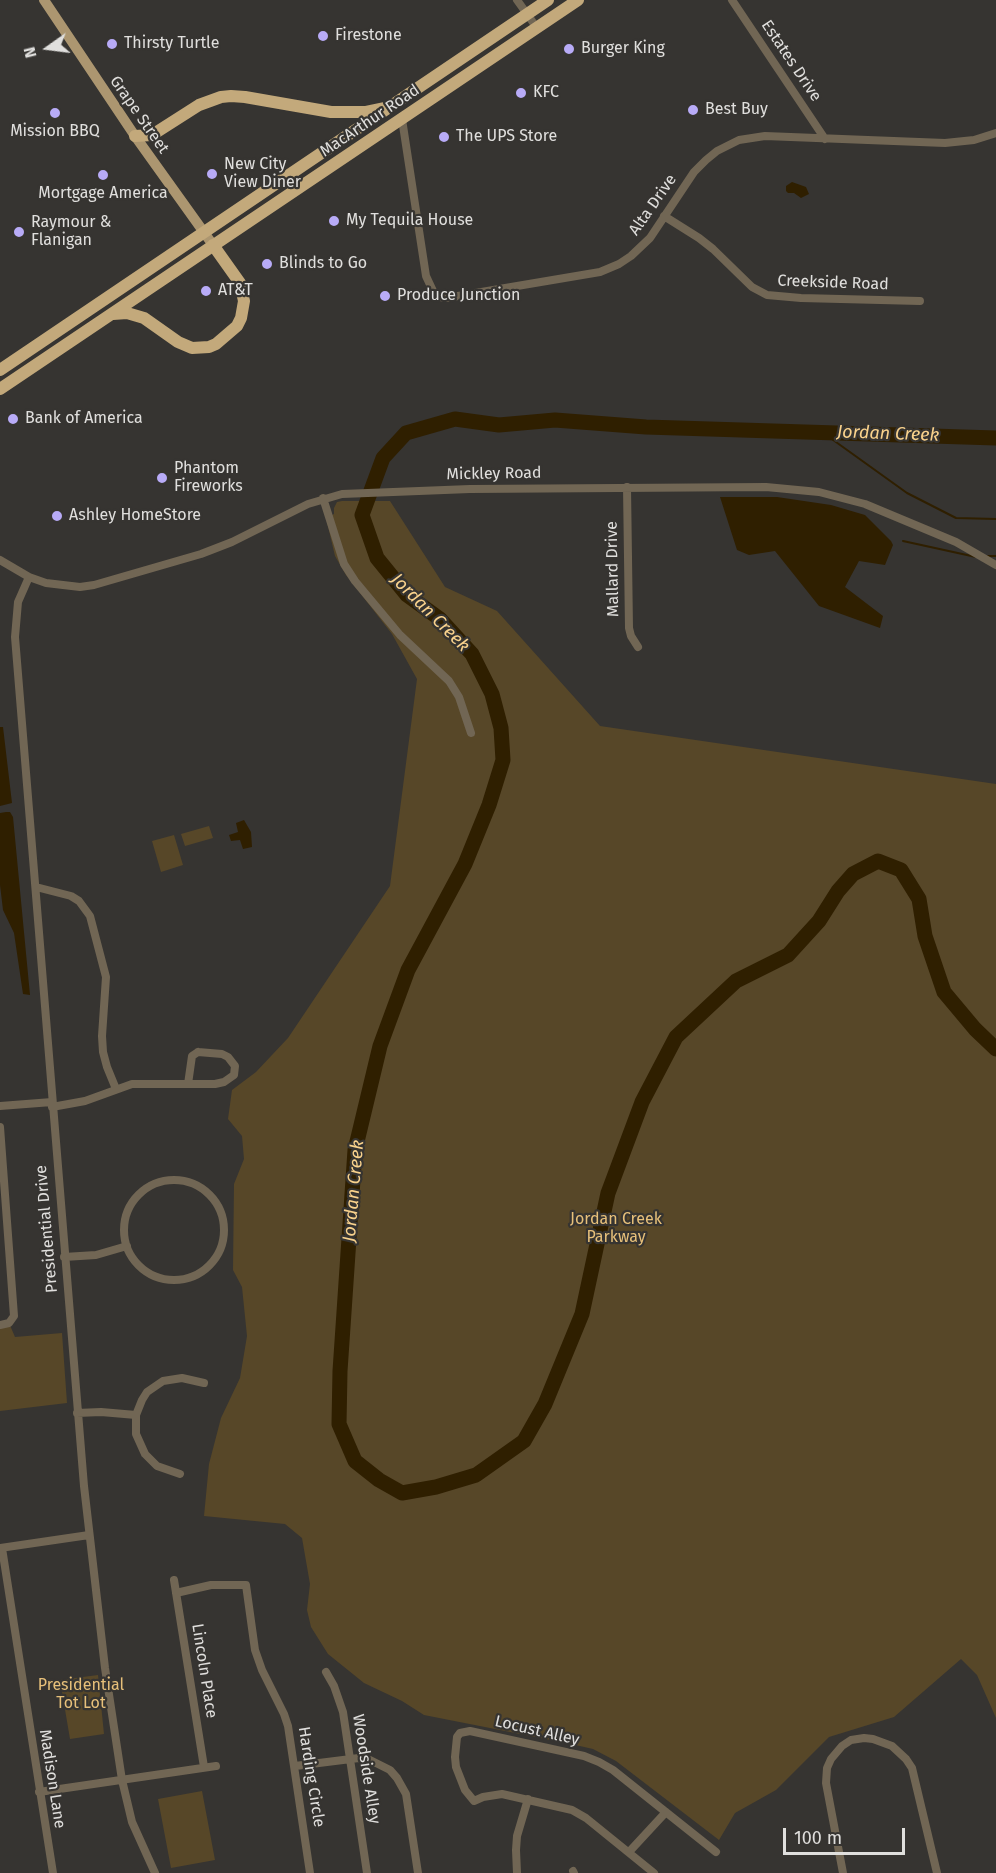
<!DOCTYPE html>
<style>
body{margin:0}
#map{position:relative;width:996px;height:1873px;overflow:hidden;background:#363431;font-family:"Fira Sans",sans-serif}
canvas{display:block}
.north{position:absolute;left:18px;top:18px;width:60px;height:60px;-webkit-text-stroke:4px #363431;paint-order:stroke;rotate:256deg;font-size:16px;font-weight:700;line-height:24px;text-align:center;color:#e0dfdd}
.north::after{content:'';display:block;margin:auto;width:21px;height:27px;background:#e0dfdd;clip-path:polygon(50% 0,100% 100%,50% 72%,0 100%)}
.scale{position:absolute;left:783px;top:1828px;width:122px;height:27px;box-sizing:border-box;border:3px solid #e0dfdd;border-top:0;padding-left:8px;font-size:18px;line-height:21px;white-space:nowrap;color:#e0dfdd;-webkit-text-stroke:4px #363431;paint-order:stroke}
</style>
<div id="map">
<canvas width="996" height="1873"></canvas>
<div class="north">N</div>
<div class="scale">100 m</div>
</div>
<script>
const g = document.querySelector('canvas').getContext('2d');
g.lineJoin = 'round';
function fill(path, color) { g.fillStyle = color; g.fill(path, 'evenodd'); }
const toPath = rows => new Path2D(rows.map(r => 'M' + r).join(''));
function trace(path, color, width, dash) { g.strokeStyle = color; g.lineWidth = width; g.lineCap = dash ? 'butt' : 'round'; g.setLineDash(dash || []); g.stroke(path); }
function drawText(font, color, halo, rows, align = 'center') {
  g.font = font + ' "Fira Sans",sans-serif'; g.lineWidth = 4.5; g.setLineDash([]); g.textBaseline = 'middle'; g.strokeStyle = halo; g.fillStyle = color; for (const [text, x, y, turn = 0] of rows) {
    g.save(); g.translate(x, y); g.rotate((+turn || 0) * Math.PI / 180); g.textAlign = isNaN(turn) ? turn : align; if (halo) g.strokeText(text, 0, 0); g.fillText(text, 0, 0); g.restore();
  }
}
fill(toPath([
 [342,501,390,501,445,587,497,611,600,726,996,784,996,1718,977,1675,961,1659,894,1717,829,1737,776,1790,735,1813,719,1840,616,1761,593,1749,571,1744,424,1715,402,1701,364,1683,328,1654,311,1627,307,1610,310,1584,302,1538,285,1524,204,1516,209,1464,221,1418,240,1378,247,1336,242,1287,233,1270,234,1184,244,1159,242,1136,228,1119,232,1090,256,1072,288,1038,390,886,417,679,392,634,346,575,335,556,326,518,334,514,334,508,337,502],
 [209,826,213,838,185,846,181,834],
 [174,835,183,865,161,872,152,841],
 [9,1323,15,1337,62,1333,67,1403,0,1411,0,1324],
 [98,1675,104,1734,70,1739,60,1680],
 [202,1791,215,1860,171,1868,158,1799]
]), '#574728');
fill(toPath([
 [792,182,806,187,809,194,801,198,794,193,788,193,786,191,786,186],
 [720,497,777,497,831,505,865,515,891,541,893,545,885,565,859,561,845,587,883,616,880,628,819,606,775,551,749,555,737,550],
 [0,727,3,727,12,803,0,806],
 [6,812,10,812,13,817,30,995,23,994,14,933,3,910,0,885,0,813],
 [244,820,251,832,252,847,243,849,240,840,231,841,229,835,238,832,236,823]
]), '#2f1f00');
trace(toPath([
 [822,432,907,493,956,518,996,519],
 [903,541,976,557],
 [988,556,996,556]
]), '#2f1f00', 2);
trace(toPath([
 [996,438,646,427,555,420,499,425,455,419,406,433,383,458,362,515,377,558,407,595,440,619,472,654,492,694,501,728,503,760,489,805,465,864,408,970,380,1046,355,1150,340,1371,339,1424,355,1461,379,1480,402,1493,436,1487,476,1475,524,1441,545,1404,582,1314,608,1193,642,1102,676,1037,736,981,788,955,819,921,838,891,853,874,878,861,901,870,919,899,925,936,944,992,975,1029,996,1049]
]), '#2f1f00', 15);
trace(toPath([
 [517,0,537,28],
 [732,0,825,139],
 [402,119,426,276,433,291,440,297,446,298,600,272,619,264,631,256,650,238,694,172,706,160,717,151,739,140,765,136,945,143,974,140,996,133],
 [664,216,699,238,713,249,752,287,767,295,801,298,920,301],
 [627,487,629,628,631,636,638,647],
 [323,498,344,564,355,581,400,635,449,681,459,697,471,733],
 [0,560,29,577,46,583,80,587,94,585,201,554,232,542,308,504,342,494,470,489,766,487,819,492,865,504,956,542,996,565],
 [29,577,18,602,15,637,84,1486,105,1668,122,1780,132,1822,155,1873],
 [36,887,71,896,79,901,90,916,106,977,102,1036,103,1052,107,1067,116,1089],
 [198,1052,222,1054,228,1057,235,1066,234,1075,224,1082,215,1084,188,1084,192,1056,198,1052],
 [0,1106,52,1102],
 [52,1107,85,1101,132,1084,188,1084],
 [0,1127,14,1316,9,1323,0,1325],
 '124 1230a50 50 0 1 1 100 0a50 50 0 1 1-100 0Z',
 [64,1257,96,1255,127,1246],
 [77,1413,101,1412,136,1415],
 [180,1474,157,1466,145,1454,136,1434,136,1415,142,1400,147,1392,163,1381,182,1378,204,1383],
 [0,1548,89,1535],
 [2,1548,53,1873],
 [174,1580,204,1767],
 [176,1593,211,1585,246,1585,255,1650,262,1670,284,1714,288,1726,310,1873],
 [326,1672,334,1686,343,1712,367,1873],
 [295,1766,359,1758,370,1760,390,1770,397,1778,406,1794,418,1873],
 [39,1792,216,1766],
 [629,1852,666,1812],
 [573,1871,574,1873],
 [517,1873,516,1850,517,1836,528,1799],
 [654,1873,586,1818,572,1810,502,1794,483,1797,474,1801,465,1790,456,1767,455,1757,457,1737,460,1733,470,1731,584,1756,599,1762,613,1770,716,1852],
 [843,1873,826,1783,827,1768,831,1759,842,1746,851,1740,864,1738,873,1739,892,1746,906,1759,912,1768,937,1873]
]), '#716654', 8);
trace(toPath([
 [44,0,135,136,213,245]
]), '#ac9670', 10);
trace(toPath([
 [135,136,152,135,199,105,221,97,231,96,245,97,331,112,365,112,384,108],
 [113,314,127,313,144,318,178,342,192,348,209,347,216,344,237,326,241,318,244,301,240,283,213,245],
 [0,370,548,0],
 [0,389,578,0]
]), '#c3a97b', 12);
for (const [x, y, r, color] of [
 [323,36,6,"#b8abf7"],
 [112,44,6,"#b8abf7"],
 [569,49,6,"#b8abf7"],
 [521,93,6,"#b8abf7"],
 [693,110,6,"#b8abf7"],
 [55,113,6,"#b8abf7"],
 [444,137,6,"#b8abf7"],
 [212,174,6,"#b8abf7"],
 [103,175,6,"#b8abf7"],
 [334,221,6,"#b8abf7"],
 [19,232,6,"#b8abf7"],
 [267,264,6,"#b8abf7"],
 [206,291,6,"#b8abf7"],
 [385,296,6,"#b8abf7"],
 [13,419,6,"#b8abf7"],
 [162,478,6,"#b8abf7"],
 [57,516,6,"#b8abf7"]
]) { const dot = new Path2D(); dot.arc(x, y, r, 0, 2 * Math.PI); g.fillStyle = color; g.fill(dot); trace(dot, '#363431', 2); }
drawText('16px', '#e0dfdd', '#363431', [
 ["Firestone",335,36],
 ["Thirsty Turtle",124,44],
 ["Burger King",581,49],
 ["KFC",533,93],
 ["Best Buy",705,110],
 ["Mission BBQ",55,132,"center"],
 ["The UPS Store",456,137],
 ["New City",224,165],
 ["View Diner",224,183],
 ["Mortgage America",103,194,"center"],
 ["My Tequila House",346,221],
 ["Raymour &",31,223],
 ["Flanigan",31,241],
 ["Blinds to Go",279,264],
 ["AT&T",218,291],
 ["Produce Junction",397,296],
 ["Bank of America",25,419],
 ["Phantom",174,469],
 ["Fireworks",174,487],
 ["Ashley HomeStore",69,516]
], 'left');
drawText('16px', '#e0dfdd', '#363431', [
 ["Estates Drive",791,61,56],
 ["Grape Street",139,115,55],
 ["MacArthur Road",370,121,-34],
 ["Alta Drive",653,205,-55],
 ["Creekside Road",833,283,2],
 ["Mickley Road",494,474,-1],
 ["Mallard Drive",613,569,-91],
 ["Presidential Drive",47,1229,-95],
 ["Lincoln Place",204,1671,81],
 ["Locust Alley",537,1731,13],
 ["Woodside Alley",366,1769,81],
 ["Harding Circle",311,1777,81],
 ["Madison Lane",52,1779,81]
]);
drawText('16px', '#e7c07a', '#363431', [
 ["Jordan Creek",616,1220],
 ["Parkway",616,1238],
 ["Presidential",81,1686],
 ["Tot Lot",81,1704]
]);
drawText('italic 18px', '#f9d28c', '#363431', [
 ["Jordan Creek",888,434,2],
 ["Jordan Creek",430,613,45],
 ["Jordan Creek",354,1191,-85]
]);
</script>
